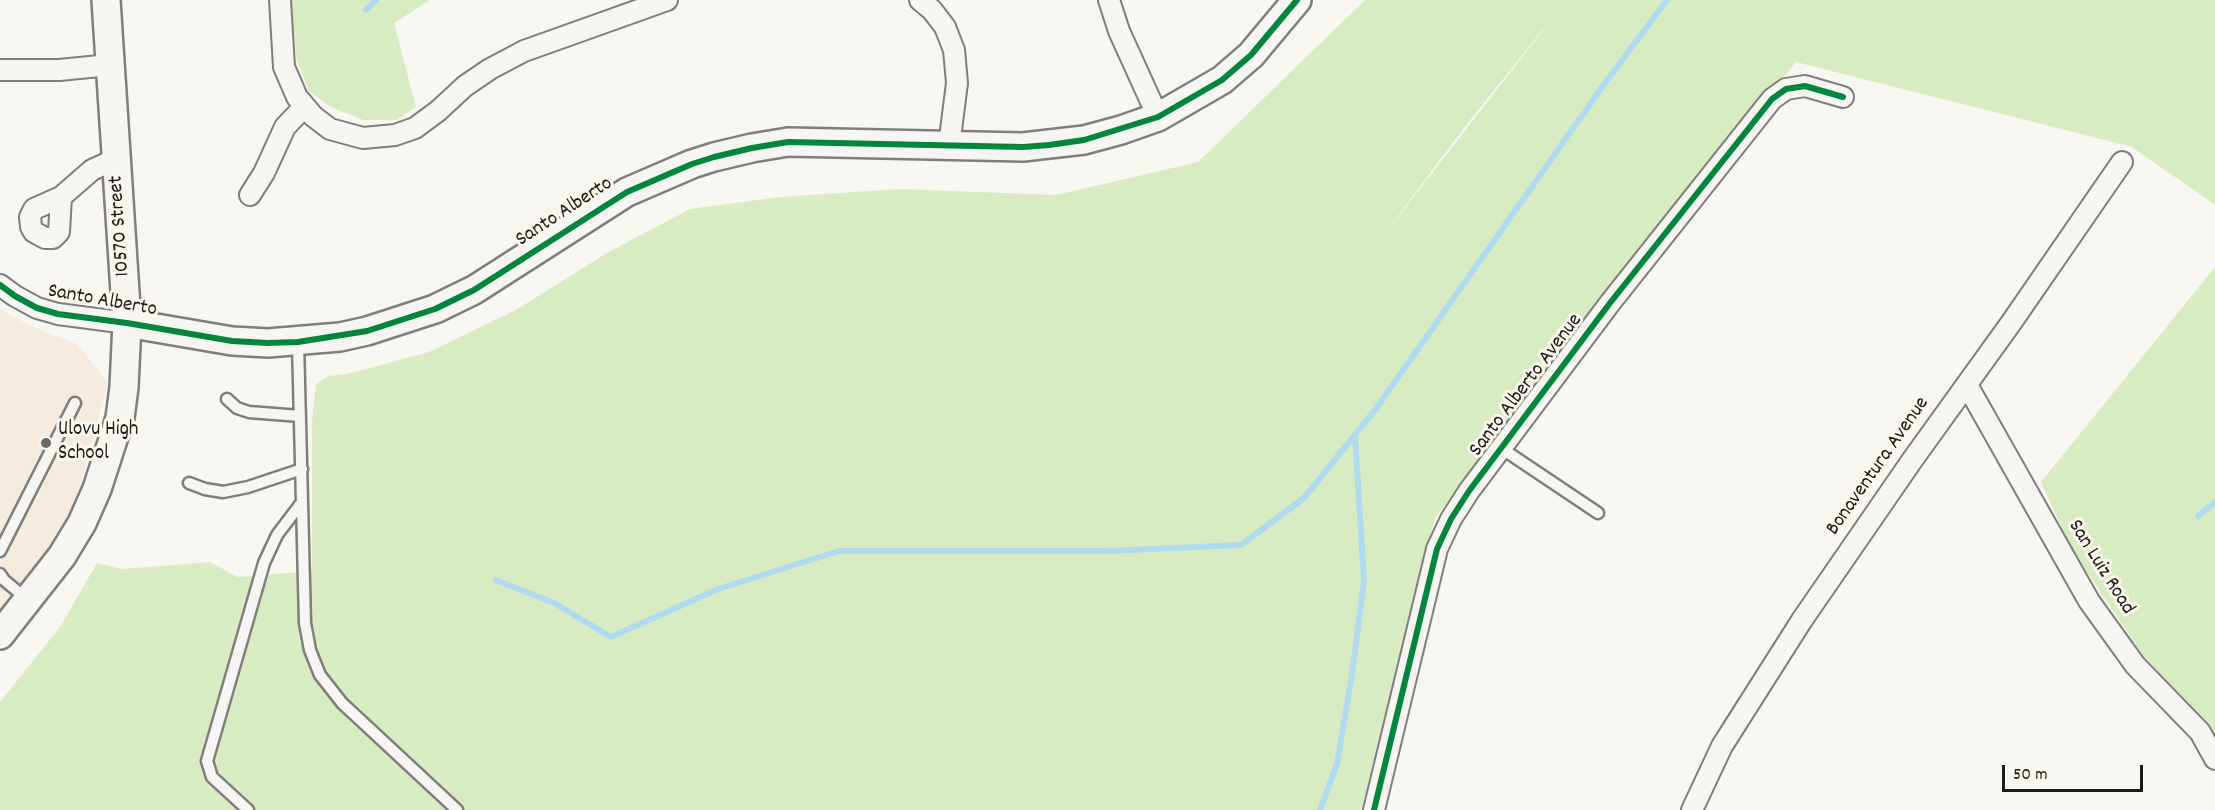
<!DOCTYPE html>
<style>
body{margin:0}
#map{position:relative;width:2215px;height:810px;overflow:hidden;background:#f8f6f0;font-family:Dekko,sans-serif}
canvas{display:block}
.scale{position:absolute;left:2002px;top:765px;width:141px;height:27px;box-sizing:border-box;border:3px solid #1c1c1c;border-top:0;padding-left:8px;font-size:18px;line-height:21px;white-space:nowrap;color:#1c1c1c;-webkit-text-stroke:4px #fbf7ec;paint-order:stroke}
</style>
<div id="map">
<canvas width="2215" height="810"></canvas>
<div class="scale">50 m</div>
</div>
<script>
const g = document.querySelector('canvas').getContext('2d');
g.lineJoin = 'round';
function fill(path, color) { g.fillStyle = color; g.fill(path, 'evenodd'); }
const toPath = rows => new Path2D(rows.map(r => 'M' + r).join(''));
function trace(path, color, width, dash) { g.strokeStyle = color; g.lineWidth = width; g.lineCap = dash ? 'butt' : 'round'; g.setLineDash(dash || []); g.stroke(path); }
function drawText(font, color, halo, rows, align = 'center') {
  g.font = font + ' Dekko,sans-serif'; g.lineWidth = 6; g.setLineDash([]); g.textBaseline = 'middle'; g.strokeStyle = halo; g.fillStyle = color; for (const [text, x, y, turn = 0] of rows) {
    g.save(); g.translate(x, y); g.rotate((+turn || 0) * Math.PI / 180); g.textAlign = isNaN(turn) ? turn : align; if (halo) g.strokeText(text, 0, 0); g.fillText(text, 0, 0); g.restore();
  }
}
fill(toPath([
 [0,309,28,325,77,344,108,383,75,503,36,570,0,610]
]), '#f4ebde');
fill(toPath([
 [290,0,430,0,394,23,416,107,396,120,363,120,331,107,309,91,297,61],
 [1365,0,2215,0,2215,205,2132,147,1796,62,1554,364,1435,518,1361,810,0,810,0,702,60,627,97,563,122,569,210,562,238,577,312,571,312,422,316,384,328,376,347,374,429,352,516,310,605,254,690,209,780,197,900,189,1056,195,1198,162],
 [1544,28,1544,29,1377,244,1467,124],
 [2215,267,2215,740,2208,726,2142,654,2071,548,2041,482]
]), '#d8ecc2');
trace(toPath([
 [366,10,376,0],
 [2198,516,2215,502],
 [496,580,554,603,611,637,718,589,839,551,1108,551,1241,545,1304,498,1375,410,1600,90,1667,0],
 [1320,810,1337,764,1352,674,1364,581,1355,435]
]), '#aedbf0', 6);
const lane = toPath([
 [298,342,305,623,310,650,320,675,342,703,457,810],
 [227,399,237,408,249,412,300,416],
 [1501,448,1598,513],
 [189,483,205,489,223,492,248,487,302,469],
 [0,551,75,403],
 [0,574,4,580,28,600],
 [248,810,212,777,207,761,264,563,277,535,302,502]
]);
const street = toPath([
 [280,0,284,67,297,97,313,116,330,129,363,138,395,135,415,128,438,111,465,86,490,69,524,51,667,0],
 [920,0,932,10,945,27,954,50,957,83,949,146],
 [1109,0,1119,31,1158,117],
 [0,70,59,70,110,65],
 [250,195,264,173,285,127,304,107],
 [61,197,59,232,53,238,45,238,34,232,31,227,30,217,34,209,61,197,92,170,116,159],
 [0,285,15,296,37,308,58,314,127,323],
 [1967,385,2089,601,2135,665,2200,732,2215,759],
 [1374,810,1437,549,1451,519,1469,491,1610,303,1772,99,1786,89,1805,86,1843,97],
 [1692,810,1722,746,1802,620,1913,459,2011,323,2122,162]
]);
const secondary = toPath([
 [127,323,232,341,268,343,340,337,367,331,435,309,474,290,627,192,692,164,714,157,752,148,788,142,1023,147,1084,140,1121,130,1158,117,1222,80,1251,55,1297,0],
 [0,635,62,556,82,523,97,489,120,418,124,387,127,323,106,0]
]);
trace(lane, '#7f7e7b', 15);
trace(street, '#7f7e7b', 24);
trace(secondary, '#7f7e7b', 32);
trace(lane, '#f6f5f1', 10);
trace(street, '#f6f5f1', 20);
trace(secondary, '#f6f5f1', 27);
trace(toPath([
 [0,285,15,296,37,308,58,314,127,323,232,341,268,343,298,342,367,331,435,309,474,290,627,192,692,164,714,157,752,148,788,142,1023,147,1049,145,1084,140,1158,117,1222,80,1251,55,1297,0],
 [1374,810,1437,549,1451,519,1469,491,1610,303,1772,99,1786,89,1805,86,1843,97]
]), '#00873e', 6);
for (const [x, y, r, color] of [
 [46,443,6,"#696866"]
]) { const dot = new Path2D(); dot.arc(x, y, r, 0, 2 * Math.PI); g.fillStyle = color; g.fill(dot); trace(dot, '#fbf7ec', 2); }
drawText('21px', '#1c1c1c', '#fbf7ec', [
 ["Santo Alberto",565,213,-33],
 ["10570 Street",121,226,-94],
 ["Santo Alberto",102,302,10],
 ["Santo Alberto Avenue",1527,386,-53],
 ["Bonaventura Avenue",1879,467,-55],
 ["San Luiz Road",2100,568,58]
]);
drawText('21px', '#1c1c1c', '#fbf7ec', [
 ["Ulovu High",58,431],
 ["School",58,455]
], 'left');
</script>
